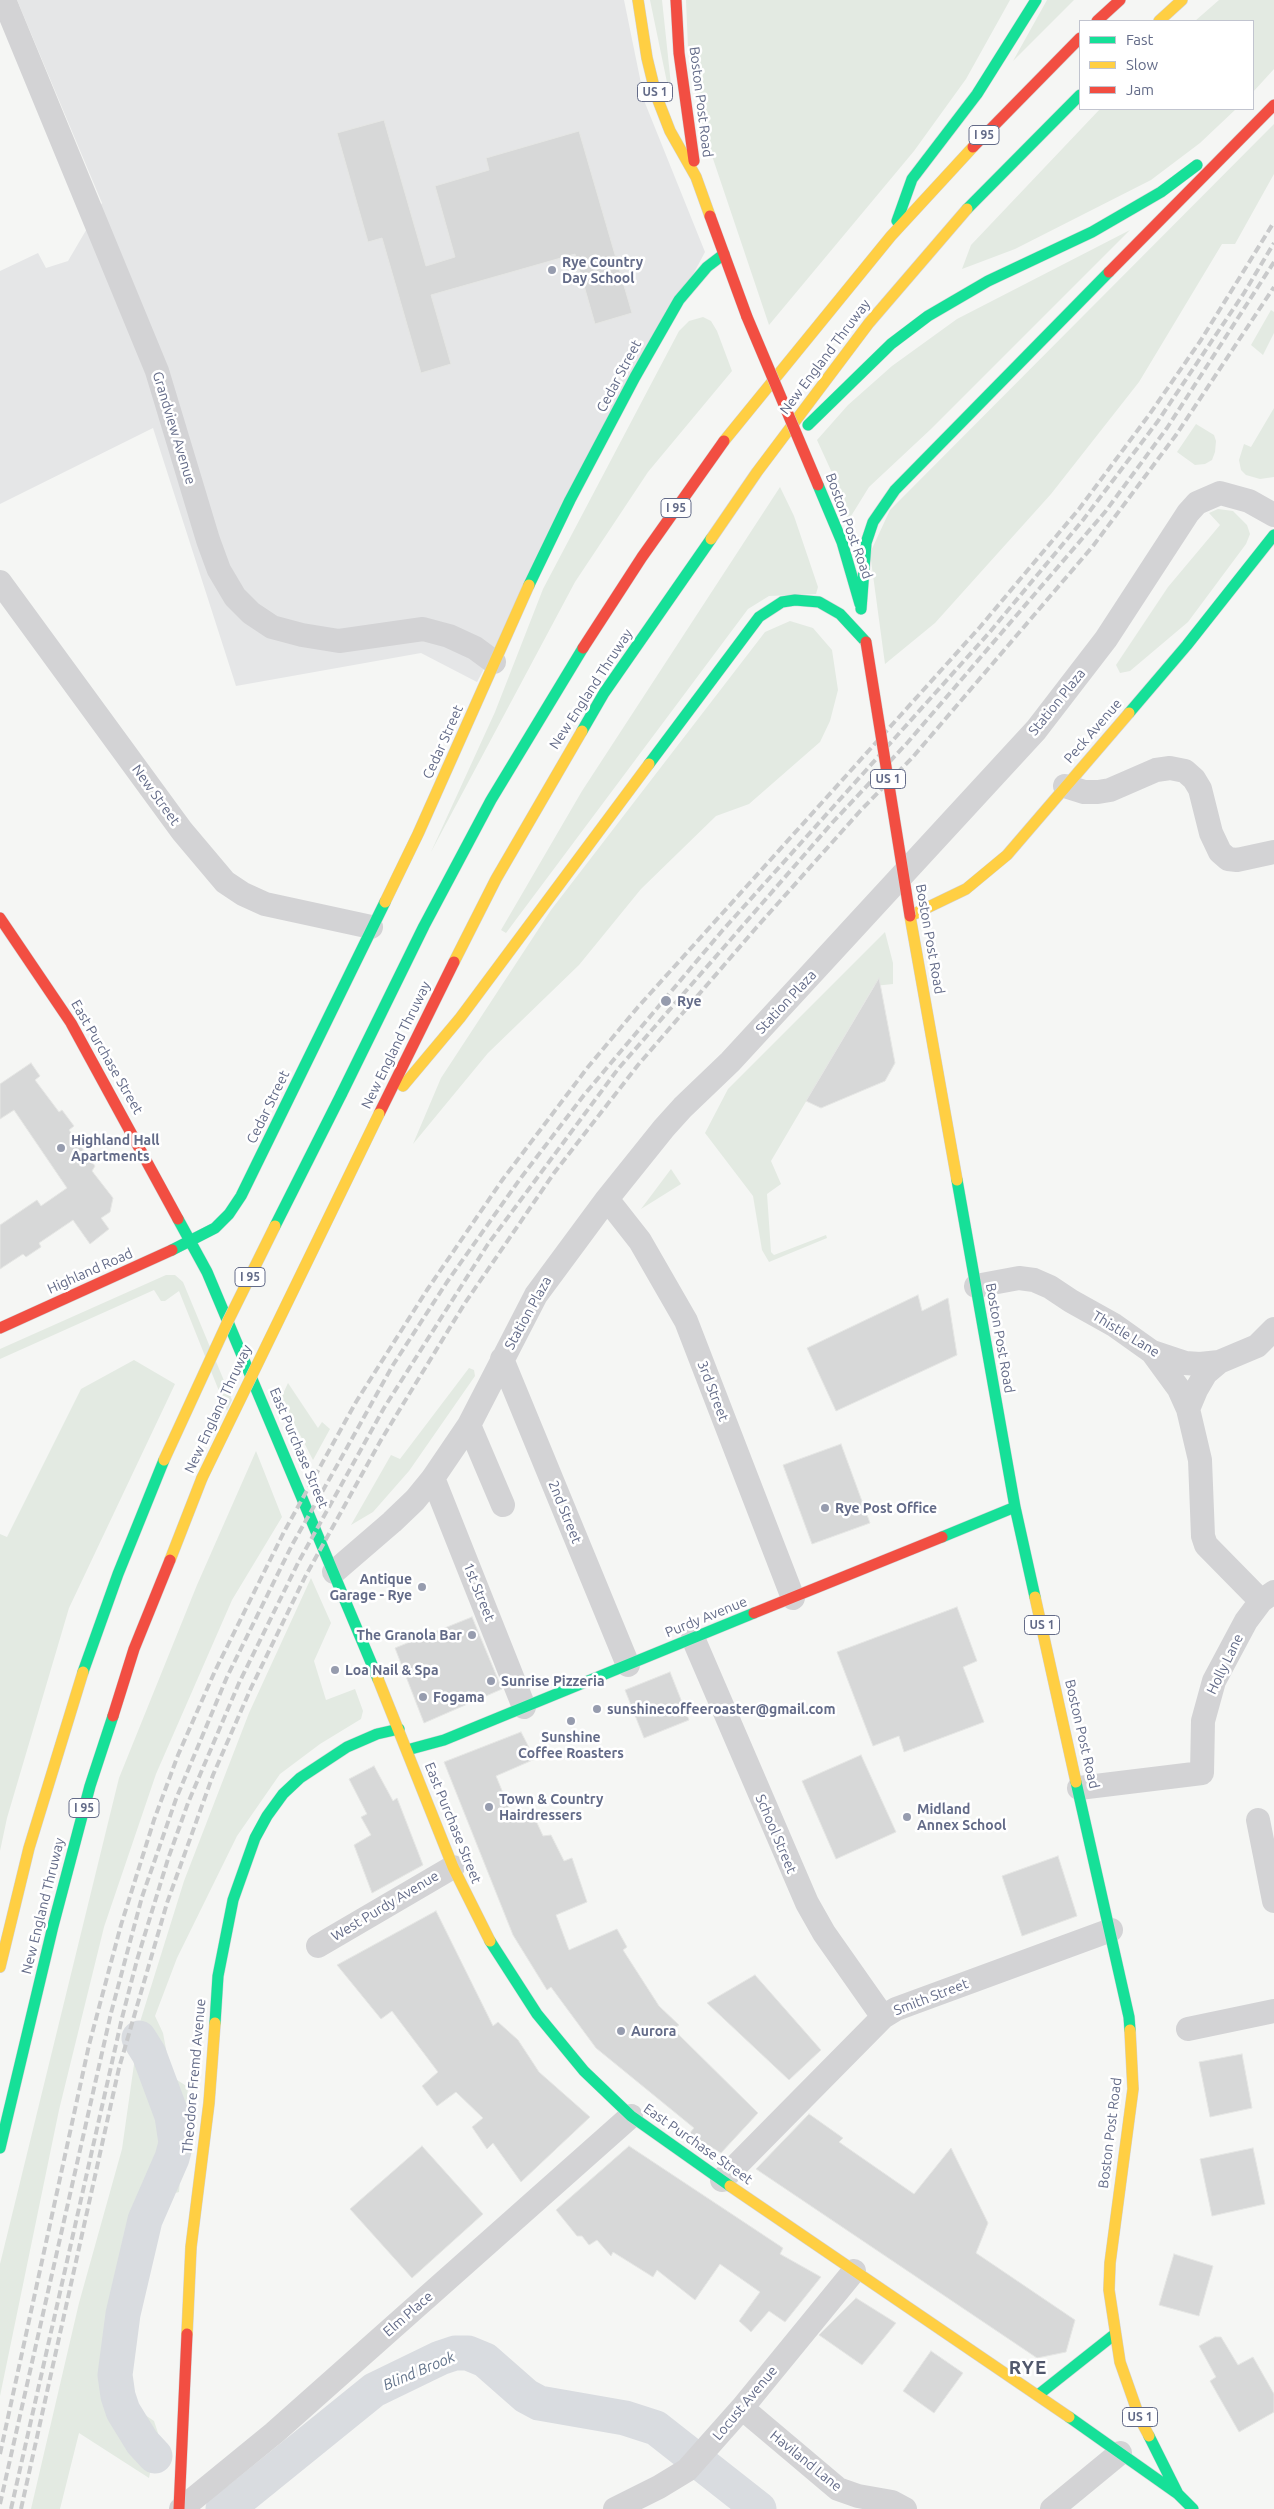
<!DOCTYPE html>
<style>
body{margin:0}
#map{position:relative;width:1274px;height:2509px;overflow:hidden;background:#f5f6f4;font-family:Ubuntu,sans-serif}
canvas{display:block}
.legend{position:absolute;left:1079px;top:20px;width:175px;height:90px;box-sizing:border-box;background:#fff;border:1px solid #c1c4cf;margin:0;padding:6px 9px;list-style:none;font-size:15px;color:#636b88}
.legend li{display:flex;align-items:center;gap:10px;height:25px}
.legend b{width:25px;border:1px solid #c1c4cf}
</style>
<div id="map">
<canvas width="1274" height="2509"></canvas>
<ul class="legend">
<li><b style="height:6px;background:#16e098"></b>Fast</li>
<li><b style="height:6px;background:#ffcf43"></b>Slow</li>
<li><b style="height:6px;background:#f24e42"></b>Jam</li>
</ul>
</div>
<script>
const g = document.querySelector('canvas').getContext('2d');
g.lineJoin = 'round';
function fill(path, color) { g.fillStyle = color; g.fill(path, 'evenodd'); }
const toPath = rows => new Path2D(rows.map(r => 'M' + r).join(''));
function trace(path, color, width, dash) { g.strokeStyle = color; g.lineWidth = width; g.lineCap = dash ? 'butt' : 'round'; g.setLineDash(dash || []); g.stroke(path); }
function drawText(font, color, halo, rows, align = 'center') {
  g.font = font + ' Ubuntu,sans-serif'; g.lineWidth = 5; g.setLineDash([]); g.textBaseline = 'middle'; g.strokeStyle = halo; g.fillStyle = color; for (const [text, x, y, turn = 0] of rows) {
    g.save(); g.translate(x, y); g.rotate((+turn || 0) * Math.PI / 180); g.textAlign = isNaN(turn) ? turn : align; if (halo) g.strokeText(text, 0, 0); g.fillText(text, 0, 0); g.restore();
  }
}
fill(toPath([
 [17,0,624,0,645,103,705,252,477,682,421,653,236,686,153,428,0,504,0,271,38,253,46,268,68,261,102,203]
]), '#e5e6e7');
fill(toPath([
 [650,0,662,0,672,94,670,97],
 [686,0,1010,0,966,79,914,151,769,325,704,132,688,48],
 [1047,0,1074,0,1013,61],
 [1219,0,1274,0,1274,69,1253,92,1253,21,1195,21],
 [1100,109,1236,109,1200,143,1151,180,1015,249,962,269,971,245],
 [1274,124,1274,174,1235,244,1222,244,1139,382,1051,494,935,623,885,664,870,553,890,510],
 [1130,230,931,429,869,487,848,521,833,475,817,440,848,405,892,366,957,319],
 [1271,310,1274,312,1274,333,1263,355,1251,345],
 [703,317,711,321,717,331,732,371,648,472,575,582,431,852,495,712,543,589,679,331,689,321],
 [1274,408,1274,477,1260,479,1246,475,1241,470,1239,460,1244,444,1251,447],
 [1196,424,1214,435,1216,441,1215,452,1212,460,1205,464,1195,465,1177,452],
 [780,487,794,516,818,587,816,594,769,596,748,609,506,933,501,930,582,791],
 [1218,509,1233,511,1247,525,1250,534,1246,544,1188,622,1130,671,1120,673,1116,665,1168,587,1220,525,1209,513],
 [790,621,813,628,832,650,838,690,830,721,820,742,749,804,716,816,641,889,579,965,488,1053,413,1144,441,1078,551,910,765,632],
 [885,932,893,963,893,984,874,986,771,1161,781,1184,767,1194,771,1252,774,1255,826,1235,827,1238,769,1262,762,1250,753,1196,705,1133,728,1089],
 [671,1169,681,1184,641,1209],
 [166,1275,175,1275,183,1282,232,1400,227,1411,179,1291,165,1301,161,1301,154,1290,0,1359,0,1349],
 [134,1360,175,1384,69,1608,7,1818,0,1851,0,1534,7,1537,81,1389],
 [469,1368,474,1370,475,1376,409,1471,373,1512,351,1525,391,1455,400,1459],
 [288,1383,318,1428,322,1422,330,1429,313,1460,281,1398],
 [256,1451,282,1517,232,1600,156,1774,104,1927,59,2110,0,2396,0,2264,119,1778,197,1585],
 [311,1578,331,1623,314,1661,326,1700,355,1689,363,1711,361,1719,320,1744,280,1774,237,1836,177,1958,155,2016,163,2033,169,2065,174,2078,188,2087,179,2192,163,2197,158,2201,132,2336,128,2375,138,2410,154,2421,158,2433,149,2478,79,2433,60,2509,31,2509,79,2303,122,2149,140,2022,184,1881,249,1713]
]), '#e3eae2');
trace(toPath([
 [139,2038,149,2054,172,2116,176,2143,172,2158,145,2220,123,2314,115,2375,118,2396,123,2411,142,2442,155,2456],
 [223,2509,238,2500,374,2390,440,2358,455,2353,468,2353,485,2360,526,2396,539,2403,625,2418,656,2428,759,2509]
]), '#d9dce0', 35);
const building = toPath([
 [384,120,426,266,455,257,435,186,489,170,486,158,579,131,632,313,595,324,575,254,431,295,451,364,421,373,382,238,368,242,337,133,384,120],
 [879,978,895,1063,885,1081,821,1108,806,1101,879,978],
 [31,1063,40,1076,35,1080,59,1112,62,1110,74,1126,69,1130,95,1166,92,1171,113,1198,110,1212,101,1218,109,1229,90,1244,73,1220,39,1243,41,1247,26,1257,23,1254,0,1269,0,1225,37,1200,41,1206,67,1188,14,1110,0,1119,0,1084,31,1063],
 [918,1295,922,1311,948,1298,957,1355,836,1411,807,1348,918,1295],
 [841,1444,870,1523,812,1544,783,1465,841,1444],
 [957,1607,977,1661,963,1667,984,1722,904,1752,899,1736,873,1746,837,1652,957,1607],
 [472,1617,502,1689,424,1723,395,1648,472,1617],
 [670,1672,689,1720,644,1738,625,1690,670,1672],
 [521,1732,535,1759,496,1776,514,1820,532,1812,543,1836,551,1835,564,1861,572,1858,587,1902,556,1915,569,1950,617,1929,627,1947,623,1950,659,2006,679,2025,673,2029,758,2113,721,2153,689,2134,694,2128,596,2048,551,1987,547,1990,513,1935,444,1762,521,1732],
 [861,1755,896,1832,836,1859,802,1781,861,1755],
 [374,1766,393,1801,397,1798,423,1865,372,1893,354,1845,371,1835,361,1817,367,1814,349,1779,374,1766],
 [1058,1856,1077,1916,1022,1936,1002,1876,1058,1856],
 [436,1911,493,2026,498,2022,518,2040,539,2072,590,2117,521,2182,493,2143,487,2149,472,2127,483,2118,456,2092,437,2106,422,2086,438,2072,392,2011,381,2019,337,1965,436,1911],
 [755,1975,821,2050,789,2080,707,2003,755,1975],
 [1242,2054,1252,2108,1210,2117,1199,2062,1242,2054],
 [809,2114,843,2138,839,2142,914,2194,951,2148,988,2223,976,2253,1075,2320,1066,2352,1037,2358,756,2169,809,2114],
 [422,2146,483,2214,412,2278,350,2209,422,2146],
 [629,2146,783,2248,780,2254,821,2277,785,2322,769,2311,751,2332,739,2321,760,2292,720,2264,695,2300,657,2270,653,2277,613,2252,611,2256,597,2240,589,2245,582,2236,577,2236,556,2210,629,2146],
 [1253,2148,1265,2204,1212,2216,1200,2159,1253,2148],
 [1174,2254,1213,2266,1199,2316,1159,2305,1174,2254],
 [856,2298,896,2323,862,2365,819,2335,856,2298],
 [1215,2337,1221,2337,1238,2365,1253,2357,1274,2394,1274,2412,1239,2432,1210,2381,1216,2377,1199,2346,1215,2337],
 [931,2351,963,2373,934,2413,903,2391,931,2351]
]);
fill(building, '#d7d8d8');
trace(building, '#e5e6e4', 1);
const fast = toPath([
 [967,209,1080,95],
 [897,221,912,179,977,94,1036,0],
 [808,425,891,344,928,316,988,281,1092,232,1161,192,1197,165],
 [818,485,842,542,860,604],
 [529,585,570,500,635,377,679,300,707,267,724,254],
 [861,609,866,543,873,522,895,490,1109,272],
 [1129,713,1187,645,1274,535],
 [582,731,604,693,711,539],
 [649,764,759,617,782,602,795,600,819,602,840,614,866,642],
 [341,1095,424,926,491,800,583,648],
 [957,1180,1015,1507,1035,1597],
 [178,1219,207,1272,378,1679],
 [172,1250,215,1228,229,1214,241,1196,385,902],
 [942,1537,1015,1507],
 [83,1672,118,1574,164,1460],
 [407,1750,444,1740,754,1613],
 [1076,1782,1129,2017,1130,2030],
 [490,1941,537,2014,584,2071,631,2116,730,2186],
 [215,2023,218,1976,233,1900,255,1838,267,1816,283,1794,300,1778,347,1747,377,1734,399,1729],
 [0,2148,53,1926,90,1786,113,1716],
 [1038,2395,1115,2334],
 [1069,2417,1178,2494],
 [1149,2436,1178,2494,1193,2509]
]);
const slow = toPath([
 [638,0,647,58,656,95,670,131,696,177,710,216],
 [1159,21,1182,0],
 [724,441,891,236,973,147],
 [711,539,757,472,869,323,967,209],
 [385,902,418,834,529,585],
 [910,916,966,889,1007,855,1129,713],
 [910,916,957,1180],
 [454,962,496,879,582,731],
 [403,1086,460,1018,649,764],
 [170,1560,202,1478],
 [1035,1597,1076,1782],
 [378,1679,453,1867,490,1941],
 [0,1967,29,1848,83,1672],
 [1130,2030,1133,2089,1110,2263,1109,2290,1120,2362,1140,2419,1149,2436],
 [730,2186,1069,2417],
 [187,2334,191,2247,209,2103,215,2023]
]);
const jam = toPath([
 [676,0,679,53,694,161],
 [1097,21,1120,0],
 [973,147,1080,38],
 [710,216,747,317],
 [1109,272,1274,105],
 [583,648,642,557,724,441],
 [0,918,71,1023,178,1219],
 [379,1114,454,962],
 [0,1328,172,1250],
 [754,1613,942,1537],
 [113,1716,134,1649,170,1560],
 [179,2509,187,2334]
]);
trace(fast, '#d2d2d5', 12);
trace(slow, '#d2d2d5', 12);
trace(jam, '#d2d2d5', 12);
trace(toPath([
 [4,0,157,371,208,540,219,570,235,597,251,613,272,627,302,635,339,641,423,629,449,636,475,648,494,662],
 [0,582,182,831,225,882,243,894,265,904,371,927],
 [1065,786,1084,792,1098,792,1110,790,1156,770,1170,768,1185,771,1194,779,1200,789,1211,833,1220,852,1228,859,1237,860,1274,852],
 [607,1199,640,1241,686,1321,793,1598],
 [976,1286,1019,1278,1034,1280,1050,1287,1071,1301,1114,1325,1152,1352,1185,1363,1200,1364,1219,1362,1257,1346,1274,1329],
 [1152,1352,1179,1389,1188,1409,1200,1460,1203,1536,1206,1545,1261,1601],
 [502,1359,628,1665],
 [1188,1409,1196,1390,1206,1373,1219,1362],
 [469,1425,503,1505],
 [433,1478,524,1707],
 [334,1572,392,1522,415,1500,433,1478,469,1425,536,1295,607,1199,664,1128,683,1107,730,1062,1036,730,1106,639,1188,513,1197,503,1220,493,1249,501,1274,515],
 [693,1638,807,1903,824,1933,883,2017],
 [1079,1788,1202,1773,1203,1721,1214,1681,1246,1621,1261,1601,1274,1592],
 [1258,1820,1274,1901],
 [318,1946,453,1867],
 [1188,2029,1274,2011],
 [722,2180,883,2017,896,2009,1111,1930],
 [742,2408,838,2489,858,2496,892,2502,905,2509],
 [181,2509,274,2433,631,2116],
 [615,2509,659,2487,687,2470,742,2408,854,2271],
 [1052,2509,1120,2453]
]), '#d3d3d5', 24);
trace(fast, '#16e098', 11);
trace(slow, '#ffcf43', 11);
trace(jam, '#f24e42', 11);
trace(toPath([
 [0,2454,89,2045,121,1925,154,1820,178,1755,215,1671,285,1530,356,1402,427,1290,503,1179,588,1067,638,1007,980,627,1079,509,1149,415,1201,340,1274,222],
 [0,2504,111,2013,142,1897,176,1799,227,1677,292,1545,330,1478,393,1365,447,1282,520,1179,584,1095,722,931,989,633,1083,520,1158,421,1244,293,1274,243],
 [11,2509,122,2018,137,1960,168,1859,188,1803,239,1683,299,1561,384,1408,488,1244,618,1069,832,823,908,742,1105,512,1167,428,1274,262],
 [21,2509,119,2068,167,1903,213,1775,251,1688,305,1577,381,1440,465,1303,554,1173,638,1065,756,928,861,810,912,758,1093,546,1176,435,1274,287]
]), '#c9cacb', 4, [8, 4]);
const fastBridge = toPath([
 [275,1226,341,1095]
]);
const slowBridge = toPath([
 [164,1460,228,1321,275,1226],
 [202,1478,379,1114]
]);
const jamBridge = toPath([
 [747,317,818,485],
 [866,642,910,916]
]);
trace(fastBridge, '#d2d4d5', 12, []);
trace(slowBridge, '#d2d4d5', 12, []);
trace(jamBridge, '#d2d4d5', 12, []);
trace(fastBridge, '#16e098', 11);
trace(slowBridge, '#ffcf43', 11);
trace(jamBridge, '#f24e42', 11);
for (const [x, y, r, color] of [
 [552,270,5,"#969cae"],
 [666,1001,6,"#969cae"],
 [61,1148,5,"#969cae"],
 [825,1508,5,"#969cae"],
 [422,1587,5,"#969cae"],
 [472,1635,5,"#969cae"],
 [335,1670,5,"#969cae"],
 [491,1681,5,"#969cae"],
 [423,1697,5,"#969cae"],
 [597,1709,5,"#969cae"],
 [571,1721,5,"#969cae"],
 [489,1807,5,"#969cae"],
 [907,1817,5,"#969cae"],
 [621,2031,5,"#969cae"]
]) { const dot = new Path2D(); dot.arc(x, y, r, 0, 2 * Math.PI); g.fillStyle = color; g.fill(dot); trace(dot, '#fff', 2); }
for (const [x, y, w] of [
 [655,92,35],
 [984,135,30],
 [676,508,30],
 [888,779,35],
 [250,1277,30],
 [1042,1625,35],
 [84,1808,30],
 [1140,2417,35]
]) { const box = new Path2D(); box.roundRect(x - w / 2, y - 9.5, w, 19, 4); g.fillStyle = '#fff'; g.fill(box); trace(box, '#636b88', 1); }
drawText('bold 12px', '#636b88', null, [
 ["US 1",655,92],
 ["I 95",984,135],
 ["I 95",676,508],
 ["US 1",888,779],
 ["I 95",250,1277],
 ["US 1",1042,1625],
 ["I 95",84,1808],
 ["US 1",1140,2417]
]);
drawText('14px', '#636b88', '#fff', [
 ["Boston Post Road",701,102,83],
 ["New England Thruway",825,357,-53],
 ["Cedar Street",619,376,-62],
 ["Grandview Avenue",174,428,73],
 ["Boston Post Road",849,526,70],
 ["New England Thruway",591,689,-57],
 ["Station Plaza",1057,702,-51],
 ["Peck Avenue",1093,731,-49],
 ["Cedar Street",443,742,-66],
 ["New Street",156,795,54],
 ["Boston Post Road",930,939,80],
 ["Station Plaza",786,1002,-47],
 ["New England Thruway",396,1045,-64],
 ["East Purchase Street",107,1057,60],
 ["Cedar Street",268,1107,-64],
 ["Highland Road",90,1271,-24],
 ["Station Plaza",528,1313,-61],
 ["Thistle Lane",1126,1334,31],
 ["Boston Post Road",1000,1338,80],
 ["3rd Street",713,1391,69],
 ["New England Thruway",218,1409,-65],
 ["East Purchase Street",299,1448,67],
 ["2nd Street",565,1512,68],
 ["1st Street",479,1592,68],
 ["Purdy Avenue",706,1617,-22],
 ["Holly Lane",1225,1664,-64],
 ["Boston Post Road",1082,1734,77],
 ["East Purchase Street",453,1823,68],
 ["School Street",776,1834,67],
 ["New England Thruway",43,1906,-76],
 ["West Purdy Avenue",385,1906,-31],
 ["Smith Street",931,1997,-21],
 ["Theodore Fremd Avenue",194,2076,-85],
 ["Boston Post Road",1110,2133,-83],
 ["East Purchase Street",698,2144,35],
 ["Elm Place",408,2314,-41],
 ["Locust Avenue",745,2403,-50],
 ["Haviland Lane",806,2461,39]
]);
drawText('bold 14px', '#636b88', '#fff', [
 ["Rye Country",562,262],
 ["Day School",562,278],
 ["Rye",677,1001],
 ["Highland Hall",71,1140],
 ["Apartments",71,1156],
 ["Rye Post Office",835,1508],
 ["Antique",412,1579,"right"],
 ["Garage - Rye",412,1595,"right"],
 ["The Granola Bar",462,1635,"right"],
 ["Loa Nail & Spa",345,1670],
 ["Sunrise Pizzeria",501,1681],
 ["Fogama",433,1697],
 ["sunshinecoffeeroaster@gmail.com",607,1709],
 ["Sunshine",571,1737,"center"],
 ["Coffee Roasters",571,1753,"center"],
 ["Town & Country",499,1799],
 ["Hairdressers",499,1815],
 ["Midland",917,1809],
 ["Annex School",917,1825],
 ["Aurora",631,2031]
], 'left');
drawText('italic 15px', '#63748b', '#fff', [
 ["Blind Brook",419,2371,-23]
]);
g.letterSpacing = '1px';
drawText('bold 19px', '#51586c', '#fff', [
 ["RYE",1028,2368]
]);
g.letterSpacing = '0px';
</script>
